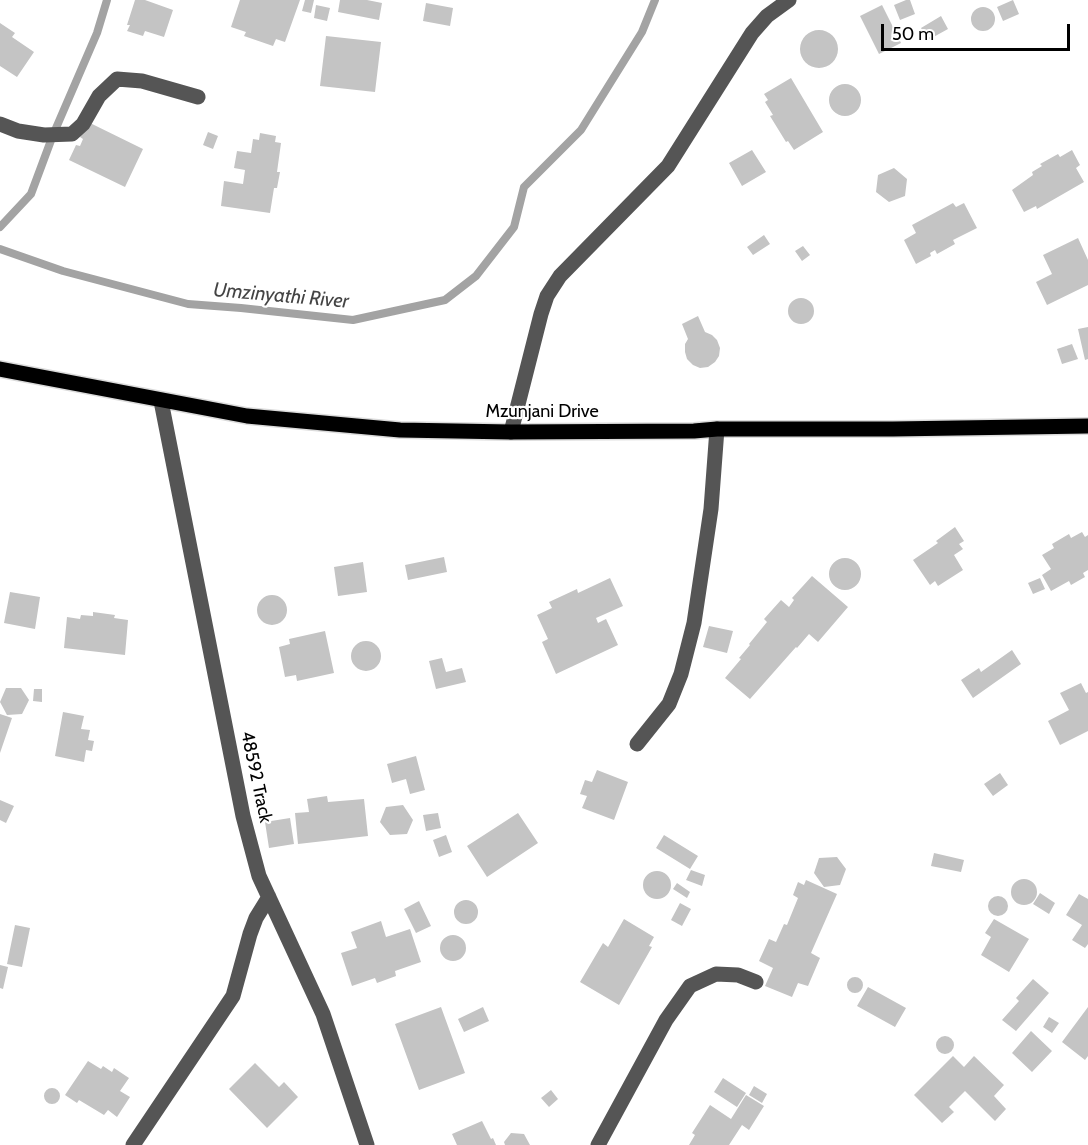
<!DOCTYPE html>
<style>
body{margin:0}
#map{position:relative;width:1088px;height:1145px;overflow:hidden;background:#fff;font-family:Cabin,sans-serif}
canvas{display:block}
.scale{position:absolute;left:881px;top:24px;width:189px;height:27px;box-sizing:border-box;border:3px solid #000;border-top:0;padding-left:8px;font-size:18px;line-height:21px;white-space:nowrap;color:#000;-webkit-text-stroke:4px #fff;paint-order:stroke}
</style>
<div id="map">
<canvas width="1088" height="1145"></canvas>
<div class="scale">50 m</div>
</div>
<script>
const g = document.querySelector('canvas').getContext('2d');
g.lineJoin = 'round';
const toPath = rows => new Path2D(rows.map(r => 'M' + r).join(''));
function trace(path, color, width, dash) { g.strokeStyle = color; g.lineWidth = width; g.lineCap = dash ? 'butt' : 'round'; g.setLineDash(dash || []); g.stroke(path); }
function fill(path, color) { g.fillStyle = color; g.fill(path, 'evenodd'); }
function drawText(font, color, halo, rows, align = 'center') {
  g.font = font + ' Cabin,sans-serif'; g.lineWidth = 4.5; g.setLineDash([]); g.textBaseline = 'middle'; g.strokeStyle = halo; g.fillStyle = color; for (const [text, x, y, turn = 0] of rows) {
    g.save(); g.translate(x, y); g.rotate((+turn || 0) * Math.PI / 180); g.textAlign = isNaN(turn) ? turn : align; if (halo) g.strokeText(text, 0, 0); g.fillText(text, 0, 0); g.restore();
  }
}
trace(toPath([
 [0,227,31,194,53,135,97,33,107,0],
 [0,249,63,271,188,304,241,308,353,320,445,300,476,276,514,227,524,187,581,130,642,32,655,0]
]), '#a3a3a3', 8);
fill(toPath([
 [135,0,145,0,173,10,164,37,145,31,143,36,127,31,130,25,127,25],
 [240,0,300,0,285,42,276,39,273,46,244,36,246,32,231,27],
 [305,0,314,0,311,13,302,11],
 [340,0,367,0,382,3,379,20,338,12],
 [906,0,910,0,915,14,900,20,894,5],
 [1013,0,1019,14,1003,21,997,7],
 [426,3,453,8,450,26,423,21],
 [316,5,330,8,327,21,314,18],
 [882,5,901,43,879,54,860,16],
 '971 19a12 12 0 1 1 24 0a12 12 0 1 1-24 0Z',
 [941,16,948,29,928,40,921,28],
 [0,23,15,33,12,37,34,52,17,77,0,66],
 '800 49a19 19 0 1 1 38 0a19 19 0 1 1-38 0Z',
 [326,36,381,42,375,92,320,86],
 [791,78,823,132,794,150,788,141,786,142,770,116,773,115,765,102,768,100,764,94],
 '829 100a16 16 0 1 1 32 0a16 16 0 1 1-32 0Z',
 [88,122,143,149,125,187,69,160,76,145,80,146,83,139,80,137],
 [208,132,218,136,213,149,203,145],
 [260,133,276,136,275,142,281,143,277,172,280,172,277,188,274,188,270,213,221,206,224,181,243,184,245,170,234,168,237,151,251,153,253,139,259,140],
 [752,150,766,172,742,186,729,163],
 [1072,150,1080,165,1076,168,1084,182,1037,209,1036,206,1024,212,1012,190,1033,175,1032,172,1042,166,1040,164,1058,154,1060,157],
 [894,168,907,179,905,196,889,202,876,192,878,175],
 [953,203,956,207,964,203,977,228,953,240,955,244,937,254,935,250,930,253,931,256,916,264,904,240,916,233,912,225],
 [764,235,770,244,753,255,747,247],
 [1078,238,1088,260,1088,285,1047,305,1036,282,1052,274,1043,255],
 [803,246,810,255,802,261,795,251],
 '788 311a13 13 0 1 1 26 0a13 13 0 1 1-26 0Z',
 [698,316,705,332,712,335,717,340,720,348,719,356,715,362,708,367,700,368,693,365,687,359,685,352,685,344,688,339,682,324],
 [1088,327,1088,359,1085,360,1078,329],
 [1072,344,1078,359,1062,364,1057,349],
 [955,527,964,541,959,544,963,549,954,555,963,570,938,586,935,581,930,585,913,560,938,543,936,541],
 [1082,532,1085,537,1088,535,1088,570,1083,573,1085,577,1071,585,1069,581,1051,591,1042,575,1051,569,1042,555,1054,548,1052,544,1069,534,1071,538],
 [444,557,447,572,408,580,405,565],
 '829 574a16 16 0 1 1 32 0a16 16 0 1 1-32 0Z',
 [363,562,367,592,338,596,334,567],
 [812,576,848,607,818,642,809,634,797,648,796,647,750,699,725,678,741,659,739,658,750,645,749,644,767,622,764,619,781,600,789,607,794,600,792,598],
 [610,578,623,606,596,618,598,623,606,619,618,645,556,674,542,642,548,639,537,615,552,608,549,602,577,589,578,593],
 [1040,578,1045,589,1033,594,1028,583],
 [10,592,40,597,35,629,4,623],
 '257 610a15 15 0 1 1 30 0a15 15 0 1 1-30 0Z',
 [93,612,115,615,114,618,128,620,125,655,64,648,67,617,80,619,81,615,93,616],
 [709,626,733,631,727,653,703,647],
 [325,631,334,673,297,681,296,675,285,677,279,647,290,644,289,639],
 '351 656a15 15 0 1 1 30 0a15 15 0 1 1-30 0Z',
 [1012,650,1021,664,973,698,961,680,979,668,981,672],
 [442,658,446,672,462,668,466,682,436,689,429,661],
 [1081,683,1086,693,1088,692,1088,731,1060,745,1048,721,1069,710,1060,693],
 [6,688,21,688,29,700,22,714,7,715,0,702],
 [34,689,42,689,42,702,33,701],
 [63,712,84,716,81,729,90,730,88,740,94,741,92,751,86,750,84,762,55,756],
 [0,714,12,718,0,753],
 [416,756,425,790,410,794,406,779,392,783,387,764],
 [597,770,628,782,614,820,582,808,587,796,580,794,585,780,592,782],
 [1000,773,1008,785,993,796,984,784],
 [327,796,328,802,364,799,368,836,298,844,295,813,309,812,307,799],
 [0,800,14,806,6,823,0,820],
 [403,805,413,820,407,834,390,835,380,822,386,807],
 [438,813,441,828,426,831,423,815],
 [518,813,538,843,487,877,467,846],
 [290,818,294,844,269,848,265,822],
 [446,835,452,852,439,857,433,840],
 [664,835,698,856,690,869,656,848],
 [934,853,964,860,961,872,931,866],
 [837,857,846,869,840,885,824,887,814,873,819,858],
 [691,870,705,875,702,886,686,880],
 '643 885a14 14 0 1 1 28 0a14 14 0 1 1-28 0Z',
 '1011 892a13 13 0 1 1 26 0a13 13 0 1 1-26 0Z',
 [806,880,837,894,811,953,820,958,808,986,798,983,792,997,765,986,773,968,759,961,769,939,776,942,784,924,787,925,798,898,793,895,798,882,804,885],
 [677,883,690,892,687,898,673,889],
 [1040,893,1055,903,1049,914,1033,904],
 [1079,894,1088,899,1088,944,1085,948,1072,940,1082,925,1066,915],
 '988 906a10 10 0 1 1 20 0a10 10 0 1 1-20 0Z',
 '454 912a12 12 0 1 1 24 0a12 12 0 1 1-24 0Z',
 [419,901,431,926,416,933,404,909],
 [680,903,691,909,682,926,671,920],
 [624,919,654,937,649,946,652,947,619,1005,580,982,603,943,608,947],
 [994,919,1029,939,1009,972,981,955,991,937,985,933],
 [381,921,386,937,410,929,421,962,395,971,396,976,377,983,375,978,352,986,341,953,357,948,351,932],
 [15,925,30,928,22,967,7,964],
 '440 948a13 13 0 1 1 26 0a13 13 0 1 1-26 0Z',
 [0,965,8,967,3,989,0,988],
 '847 985a8 8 0 1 1 16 0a8 8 0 1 1-16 0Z',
 [1033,979,1049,993,1016,1031,1002,1020,1019,1001,1016,998],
 [868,987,906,1008,895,1027,857,1006],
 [441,1007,465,1073,419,1090,395,1024],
 [483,1007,489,1021,464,1032,458,1019],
 [1088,1007,1088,1056,1085,1060,1062,1042],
 [1049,1017,1059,1023,1052,1033,1043,1027],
 [1031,1031,1052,1051,1032,1072,1012,1053],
 '936 1045a9 9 0 1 1 18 0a9 9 0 1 1-18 0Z',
 [953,1056,964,1067,974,1056,1004,1085,994,1096,1006,1109,995,1121,965,1091,949,1107,954,1112,942,1123,914,1095],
 [88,1061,101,1069,103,1066,112,1072,114,1068,129,1078,120,1091,130,1097,117,1117,108,1110,104,1115,79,1100,77,1103,65,1095],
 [255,1063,279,1087,284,1082,298,1097,267,1128,229,1089],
 [723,1078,746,1093,737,1107,714,1092],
 [754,1086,767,1094,762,1103,749,1095],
 '44 1096a8 8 0 1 1 16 0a8 8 0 1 1-16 0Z',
 [551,1090,558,1099,549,1107,541,1098],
 [746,1095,764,1106,749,1130,742,1125,729,1145,689,1145,695,1135,692,1133,710,1105,731,1119],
 [482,1121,491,1139,493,1138,496,1145,457,1145,452,1134],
 [511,1133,524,1134,530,1145,505,1145,504,1142]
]), '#c4c4c4');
const major = toPath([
 [0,369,247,416,400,430,511,432,694,431,717,429,893,429,1088,426]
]);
trace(major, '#dbdbdb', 18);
trace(toPath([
 [0,124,18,131,44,135,72,134,83,124,99,96,117,79,142,81,198,97],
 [161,401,243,816,259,876,323,1014,367,1145],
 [511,432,541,314,547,296,560,276,668,166,752,33,767,16,789,0],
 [637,744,669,704,681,674,694,623,711,509,717,429],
 [133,1145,233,996,250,934,256,918,269,897],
 [598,1145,666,1020,690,986,716,974,738,975,756,982]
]), '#555', 15);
trace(major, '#000', 15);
drawText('18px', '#000', '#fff', [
 ["Mzunjani Drive",542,412],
 ["48592 Track",256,777,78]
]);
drawText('italic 20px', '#444', '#fff', [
 ["Umzinyathi River",281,296,5]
]);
</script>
